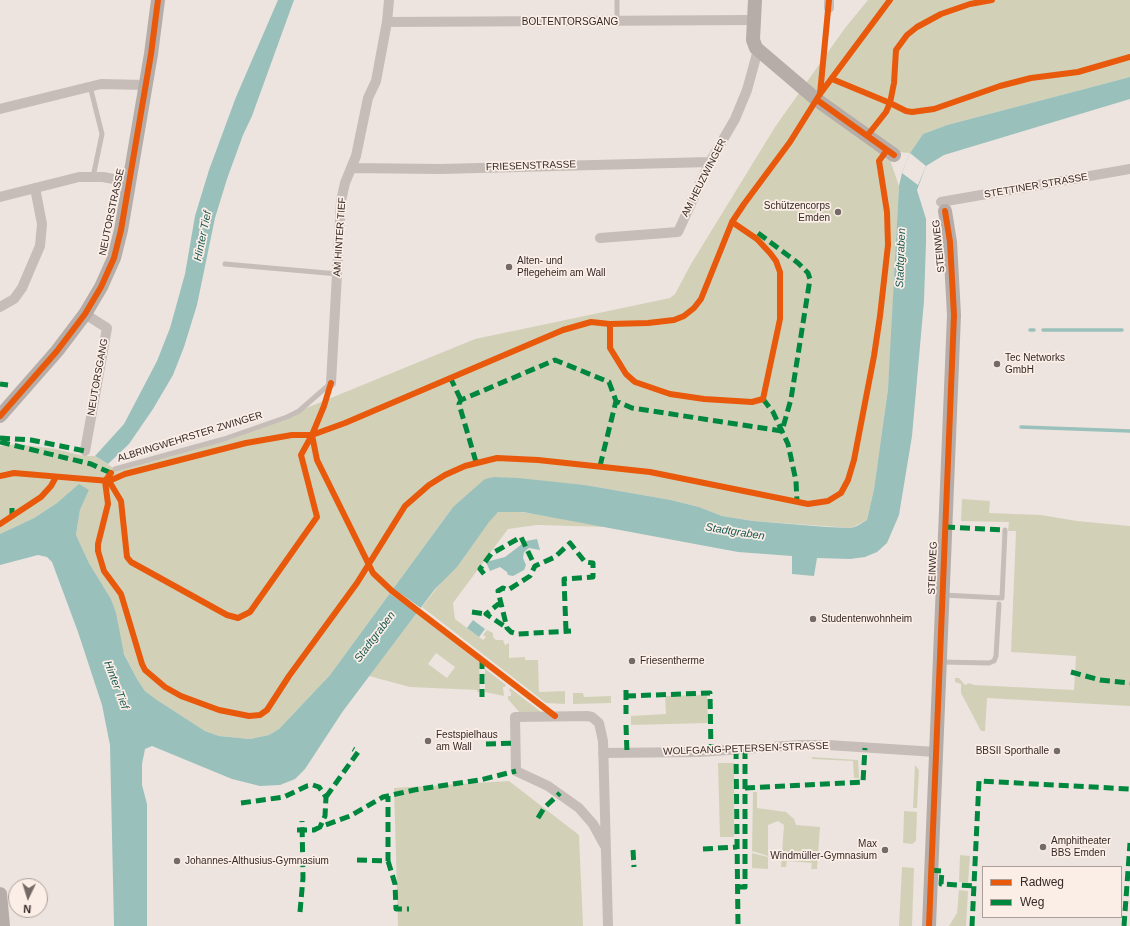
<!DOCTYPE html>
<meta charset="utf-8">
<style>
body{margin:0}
#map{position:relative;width:1130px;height:926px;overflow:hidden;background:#ede4df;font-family:Helvetica,sans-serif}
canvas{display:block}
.legend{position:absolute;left:982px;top:866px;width:140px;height:52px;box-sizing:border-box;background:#faeee6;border:1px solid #ac9f9a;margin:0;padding:5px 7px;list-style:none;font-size:12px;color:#362927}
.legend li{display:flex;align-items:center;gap:8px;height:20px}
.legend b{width:20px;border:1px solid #ac9f9a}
.north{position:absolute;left:8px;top:878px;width:40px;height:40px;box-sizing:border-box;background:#faeee6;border:1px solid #ac9f9a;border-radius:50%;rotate:184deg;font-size:11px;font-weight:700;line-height:16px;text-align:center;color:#362927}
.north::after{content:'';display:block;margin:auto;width:14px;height:18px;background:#766a67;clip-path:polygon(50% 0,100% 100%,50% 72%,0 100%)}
</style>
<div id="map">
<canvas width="1130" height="926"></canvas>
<ul class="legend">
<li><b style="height:5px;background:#e8590c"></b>Radweg</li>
<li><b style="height:5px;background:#00873e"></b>Weg</li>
</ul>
<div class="north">N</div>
</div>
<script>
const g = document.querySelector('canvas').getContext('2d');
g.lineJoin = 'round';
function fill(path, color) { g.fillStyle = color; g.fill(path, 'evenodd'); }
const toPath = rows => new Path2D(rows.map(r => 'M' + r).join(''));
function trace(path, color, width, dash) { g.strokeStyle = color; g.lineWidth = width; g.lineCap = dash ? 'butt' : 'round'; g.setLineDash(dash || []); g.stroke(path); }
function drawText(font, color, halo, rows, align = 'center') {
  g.font = font + ' Helvetica,sans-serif'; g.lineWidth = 3.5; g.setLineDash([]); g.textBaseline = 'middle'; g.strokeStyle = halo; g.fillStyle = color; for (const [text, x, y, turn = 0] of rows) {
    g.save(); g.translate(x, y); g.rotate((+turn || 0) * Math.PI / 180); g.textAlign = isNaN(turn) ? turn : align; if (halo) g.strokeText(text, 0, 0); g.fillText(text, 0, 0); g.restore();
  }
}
fill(toPath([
 [868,0,1130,0,1130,77,947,125,923,134,910,153,887,151,899,186,891,347,888,389,874,489,867,520,851,528,753,521,722,516,699,507,671,500,585,485,494,477,453,507,330,675,279,729,269,735,250,739,219,736,205,731,157,700,145,691,137,679,122,649,111,599,89,563,76,535,80,510,89,490,57,503,34,518,0,534,0,446,17,444,56,449,84,456,95,456,115,469,224,439,299,411,475,339,670,298,675,294,691,264,775,127,845,28],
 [962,499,990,501,989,513,1041,515,1077,521,1130,526,1130,706,987,698,985,731,981,731,961,693,961,684,955,682,955,678,959,678,965,685,969,683,974,685,1074,690,1076,656,1011,652,1016,531,1008,531,1009,522,961,521],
 [507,510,562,518,606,527,537,525,508,529,453,603,455,619,483,640,486,637,483,635,487,630,493,633,493,637,496,640,503,640,505,645,509,643,509,658,525,657,525,660,538,660,539,692,565,691,565,704,546,703,422,607,495,513],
 [417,613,479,662,480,692,477,692,477,690,410,687,369,676],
 [436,653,455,667,447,678,428,664],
 [485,669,506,685,505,687,503,687,504,696,485,692],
 [510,688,541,712,520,713,508,699,508,696,511,696,511,692,509,691],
 [573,693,583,693,584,697,611,696,611,703,573,704],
 [707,695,708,723,631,725,631,716,666,714,665,696],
 [812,757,858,760,859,778,854,778,853,761,812,759],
 [718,763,734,763,734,837,720,837],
 [915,765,919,770,917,808,913,808],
 [509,781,579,835,583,926,398,926,394,788],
 [753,792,757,792,757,808,786,812,794,819,796,825,820,827,817,869,811,869,812,863,787,861,786,867,781,867,784,825,778,821,768,825,768,856,752,851],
 [904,811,917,812,916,841,912,844,903,843],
 [752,853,768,857,768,869,752,868],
 [960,855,970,856,968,883,959,882],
 [902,867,914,868,912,926,899,926],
 [959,890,968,891,966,926,949,926,957,913]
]), '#d2d1b8');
fill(toPath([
 [278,0,294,0,252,116,243,135,227,179,215,218,197,305,184,347,173,375,153,409,129,444,108,464,95,456,124,424,157,361,170,328,185,274,195,216,209,170,236,97],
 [1130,77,1130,99,944,155,926,166,917,190,926,219,926,242,924,301,912,436,899,515,887,543,877,552,865,557,850,559,817,558,814,576,792,574,792,556,738,552,523,512,498,512,489,522,457,567,435,589,407,626,343,711,305,769,295,779,280,785,260,786,232,779,152,746,145,749,142,764,142,785,147,804,147,926,114,926,110,745,102,705,78,632,52,562,47,557,38,555,0,565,0,534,34,518,57,503,79,484,89,490,80,510,76,535,89,563,111,599,116,613,124,654,137,679,145,691,157,700,205,731,219,736,250,739,269,735,279,729,330,675,453,507,485,479,494,477,518,478,585,485,671,500,699,507,722,516,753,521,827,527,851,528,857,526,867,520,874,489,888,389,899,186,902,173,910,153,923,134,947,125],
 [537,539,540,550,529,548,524,552,523,558,526,565,524,570,513,576,508,575,507,572,500,567,490,571,486,562,505,557,526,541],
 [473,620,485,629,479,637,467,628]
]), '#9ac0bb');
fill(toPath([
 [910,153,926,166,918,185,902,173],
 [394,589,421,608,417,613,390,594]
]), '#ede4df');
trace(toPath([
 [1030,330,1034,330],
 [1043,330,1122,330],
 [1021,427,1130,431]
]), '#9ac0bb', 3.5);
trace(toPath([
 [617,21,617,0],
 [90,86,102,134,93,177],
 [225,264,338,274],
 [115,469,224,439,287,417,299,411,331,383],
 [943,595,1002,598,1005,530],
 [941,662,989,663,994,661,996,656,999,604]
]), '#c6bdb8', 5);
trace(toPath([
 [829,8,829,0],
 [387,22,753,20],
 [0,109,101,84,146,85],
 [351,168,441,169,710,162],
 [0,197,79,177,103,177,129,182],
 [941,202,1130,169],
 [600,238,678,232,710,162,735,119,747,90,758,50],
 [0,307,14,299,22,288,40,246,42,224,35,188],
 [331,383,341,201,345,183,356,156,368,98,376,81,387,22,389,0],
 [85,451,107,328,85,314],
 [603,753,699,752,800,745,828,745,936,752],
 [605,846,593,824,579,808,548,786,516,771,515,717,587,716,592,717,599,723,603,741,608,926]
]), '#c6bdb8', 10);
trace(toPath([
 [755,0,753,40,756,48,817,100,894,155],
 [0,416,57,351,85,314,101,287,114,258,121,230,151,54,158,0],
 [0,894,3,926],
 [929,926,954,315,950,242,945,211]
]), '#b6ada9', 14);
trace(toPath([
 [450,377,461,400],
 [0,384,8,385],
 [763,399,773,412,788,444,796,481,797,502],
 [0,438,31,440,85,451],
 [0,442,91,464,111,473,110,475],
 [476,462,459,404,461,400,555,360,609,382,616,401,632,408,782,431,791,399,810,279,808,273,798,263,758,233],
 [600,466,616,401],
 [12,518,12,505],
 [945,527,1005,530],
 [484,574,480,569,491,554,521,537,535,566],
 [501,602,486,614,507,628],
 [472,612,486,614],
 [566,631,564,579,593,577,593,563,585,562,570,543,555,557,535,566,530,576,508,590,503,588,498,591,507,628,511,632,518,634,571,631],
 [482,659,482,697],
 [1071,672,1100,680,1130,683],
 [626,690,626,714],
 [626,696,710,693,711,752],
 [626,725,627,753],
 [486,744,515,743],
 [736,749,738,926],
 [745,788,863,782,865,748],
 [326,797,358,752,353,749],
 [241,803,284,797,307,786,313,785,319,787,326,797,325,816,320,827],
 [538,818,544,808,560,793],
 [297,830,314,830,320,827,350,816,383,797,414,790,480,780,516,771],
 [703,849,737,847],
 [633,850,634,867],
 [357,860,388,861,388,796],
 [388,861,395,884,396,909,409,909],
 [931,870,942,871,941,884,974,886],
 [738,887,745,887,745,749],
 [300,912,303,878,302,821],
 [972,926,979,781,1130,789],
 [1124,926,1130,843]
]), '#00873e', 5, [10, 5]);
trace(toPath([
 [832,79,890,103,906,111,912,112,934,109,1000,86,1031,78,1078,72,1130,57],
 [820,94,829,0],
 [817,100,894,155],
 [867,136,886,112,890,103,894,83,896,50,907,35,917,27,941,14,970,4,992,0],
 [610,324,610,348,626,374,635,382,670,394,704,399,752,402,763,399,780,319,780,272,776,261,770,253,757,239,732,222],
 [0,416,57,351,85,314,101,287,114,258,121,230,151,54,158,0],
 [312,435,317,460,373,573,392,591,555,716],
 [111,473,105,481,108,504,98,544,98,551,104,571,121,594,142,664,145,670,165,687,181,696,219,710,249,716,260,715,267,710,289,676,357,583,405,506,429,485,445,475,465,466,497,458,538,460,650,472,808,504,828,501,841,493,848,480,854,460,874,356,880,316,888,245,887,212,879,161,887,150],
 [0,476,14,473,109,481,125,474,246,443,292,435,312,435,345,423,563,330,591,322,610,324,648,323,674,320,684,316,694,308,701,299,732,222,744,204,790,142,820,94,890,0],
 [109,481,121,501,127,557,131,562,227,615,238,618,250,612,317,517,301,455,312,435,324,406,331,383],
 [0,524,41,497,51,486,56,477],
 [929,926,954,315,950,242,945,211]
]), '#e8590c', 6);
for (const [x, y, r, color] of [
 [838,212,4,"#766a67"],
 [509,267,4,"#766a67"],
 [997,364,4,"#766a67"],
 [813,619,4,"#766a67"],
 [632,661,4,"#766a67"],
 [428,741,4,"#766a67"],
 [1057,751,4,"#766a67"],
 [1043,847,4,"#766a67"],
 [885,850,4,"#766a67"],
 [177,861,4,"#766a67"]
]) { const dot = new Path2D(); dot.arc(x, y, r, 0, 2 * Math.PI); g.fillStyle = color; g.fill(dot); trace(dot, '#faeee6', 1.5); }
drawText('10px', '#362927', '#faeee6', [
 ["BOLTENTORSGANG",570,22],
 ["FRIESENSTRASSE",531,166,-2],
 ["AM HEUZWINGER",704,178,-63],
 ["STETTINER STRASSE",1036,186,-10],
 ["NEUTORSTRASSE",112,212,-78],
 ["AM HINTER TIEF",340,237,-86],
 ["STEINWEG",939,246,-96],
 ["NEUTORSGANG",98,377,-80],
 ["ALBRINGWEHRSTER ZWINGER",190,437,-17],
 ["STEINWEG",933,568,-88],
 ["WOLFGANG-PETERSEN-STRASSE",746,749,-2]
]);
drawText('10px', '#362927', '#faeee6', [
 ["Schützencorps",830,206,"right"],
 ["Emden",830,218,"right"],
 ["Alten- und",517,261],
 ["Pflegeheim am Wall",517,273],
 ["Tec Networks",1005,358],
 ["GmbH",1005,370],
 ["Studentenwohnheim",821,619],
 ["Friesentherme",640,661],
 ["Festspielhaus",436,735],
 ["am Wall",436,747],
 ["BBSII Sporthalle",1049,751,"right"],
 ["Amphitheater",1051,841],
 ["BBS Emden",1051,853],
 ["Max",877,844,"right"],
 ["Windmüller-Gymnasium",877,856,"right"],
 ["Johannes-Althusius-Gymnasium",185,861]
], 'left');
drawText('italic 11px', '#1a5a54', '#faeee6', [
 ["Hinter Tief",203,236,-78],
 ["Stadtgraben",901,258,-88],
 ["Stadtgraben",735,532,9],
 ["Stadtgraben",375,637,-53],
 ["Hinter Tief",116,685,69]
]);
</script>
